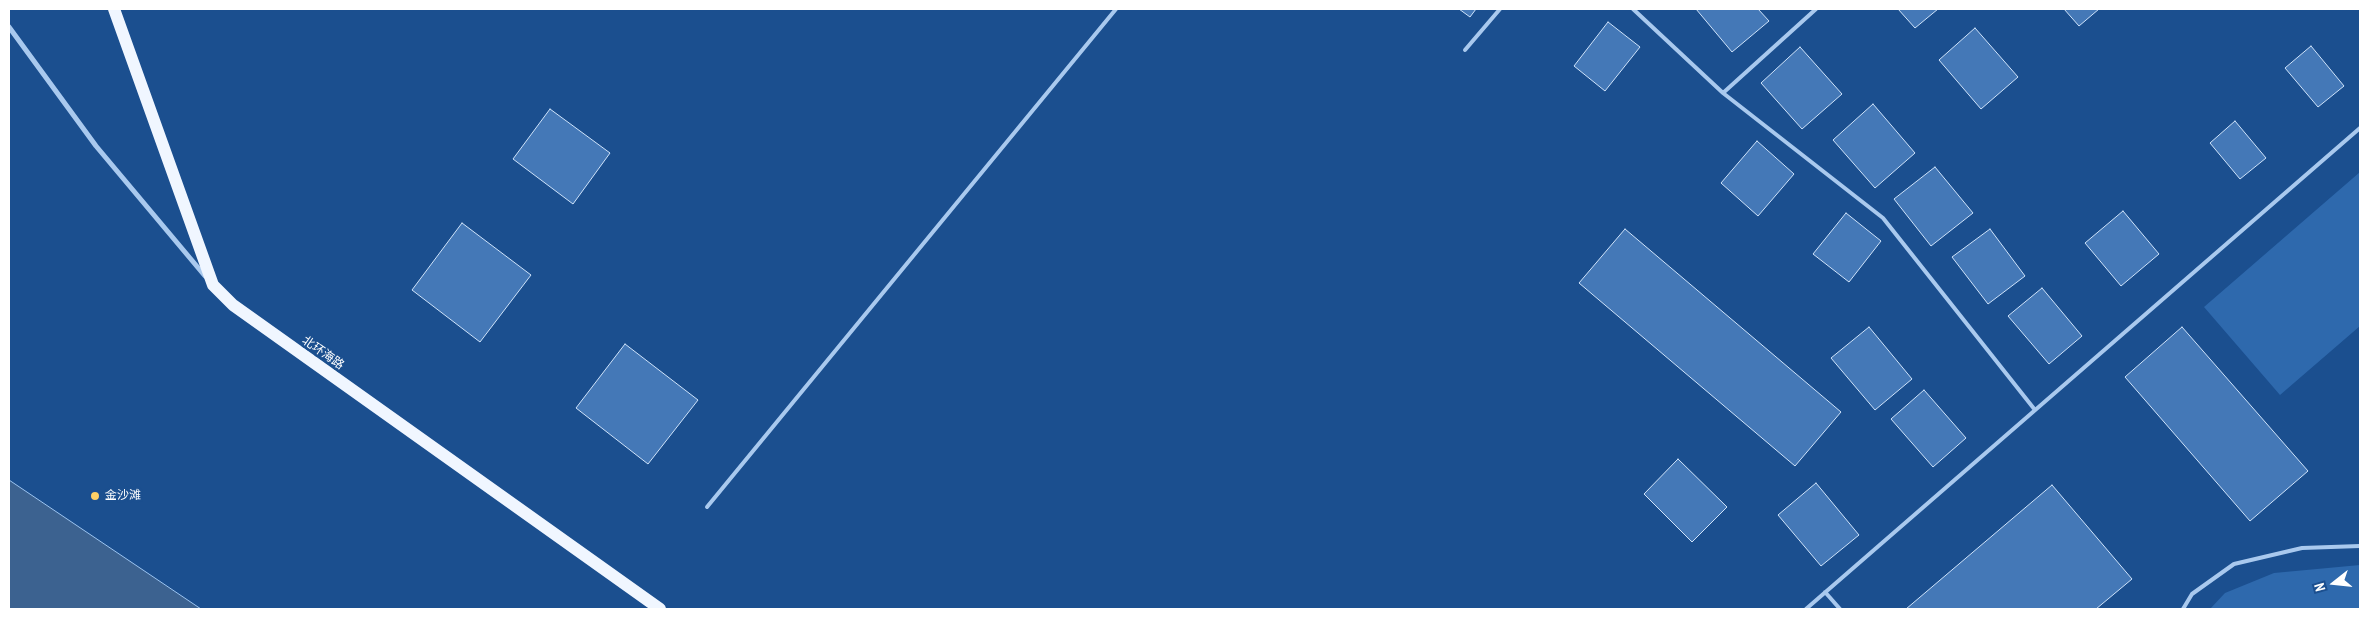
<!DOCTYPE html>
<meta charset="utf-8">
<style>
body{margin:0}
#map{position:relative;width:2369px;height:618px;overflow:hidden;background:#1b4f8f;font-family:"PT Sans Narrow",sans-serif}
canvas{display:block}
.frame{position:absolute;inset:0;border:10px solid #fff;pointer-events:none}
.north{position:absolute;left:2309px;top:558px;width:50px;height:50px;-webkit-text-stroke:4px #1b4f8f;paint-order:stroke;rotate:254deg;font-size:14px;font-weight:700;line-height:20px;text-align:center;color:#fff}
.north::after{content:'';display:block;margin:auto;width:18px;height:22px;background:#fff;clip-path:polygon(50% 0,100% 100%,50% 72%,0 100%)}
</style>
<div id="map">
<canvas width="2369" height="618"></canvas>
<div class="frame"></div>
<div class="north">N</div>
</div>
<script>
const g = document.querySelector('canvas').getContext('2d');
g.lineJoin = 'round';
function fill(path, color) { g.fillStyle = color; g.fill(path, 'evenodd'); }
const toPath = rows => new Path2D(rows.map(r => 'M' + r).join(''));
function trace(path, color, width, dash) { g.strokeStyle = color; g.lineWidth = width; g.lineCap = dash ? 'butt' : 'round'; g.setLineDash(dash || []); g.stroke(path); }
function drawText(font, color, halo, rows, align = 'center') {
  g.font = font + ' "PT Sans Narrow","Noto Sans SC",sans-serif'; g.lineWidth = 5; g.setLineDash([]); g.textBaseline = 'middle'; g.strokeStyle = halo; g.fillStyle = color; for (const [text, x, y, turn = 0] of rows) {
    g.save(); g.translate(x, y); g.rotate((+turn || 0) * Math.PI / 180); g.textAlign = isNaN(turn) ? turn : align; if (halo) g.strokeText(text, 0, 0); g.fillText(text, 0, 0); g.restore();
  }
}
fill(toPath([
 [2360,172,2360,326,2280,395,2204,307],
 [2360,565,2360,609,2210,609,2225,593,2274,573]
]), '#2e69ad');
const water = toPath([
 [9,480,201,609,9,609,9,480]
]);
fill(water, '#3c6290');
trace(water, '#9cc4f0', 1);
const building = toPath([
 [1459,9,1476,9,1470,17,1459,9],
 [1696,9,1758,9,1769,21,1732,52,1696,9],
 [1898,9,1938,9,1915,28,1898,9],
 [2064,9,2099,9,2079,26,2064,9],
 [1608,22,1640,47,1605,91,1574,66,1608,22],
 [1975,28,2018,77,1981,109,1939,60,1975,28],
 [2311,46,2344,86,2318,107,2285,68,2311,46],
 [1800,47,1842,94,1802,129,1761,83,1800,47],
 [1873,104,1915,153,1875,188,1833,140,1873,104],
 [550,109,610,153,573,204,513,159,550,109],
 [2235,121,2266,158,2240,179,2210,143,2235,121],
 [1757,141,1794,174,1758,216,1721,183,1757,141],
 [1935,167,1973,213,1931,246,1894,199,1935,167],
 [2123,211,2159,254,2121,286,2085,243,2123,211],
 [1846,213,1881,241,1849,282,1813,254,1846,213],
 [462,223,531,275,480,342,412,290,462,223],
 [1625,229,1841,412,1795,466,1579,283,1625,229],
 [1990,229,2025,276,1988,304,1952,257,1990,229],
 [2042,288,2082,336,2049,364,2008,316,2042,288],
 [1869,327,1912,379,1875,410,1831,358,1869,327],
 [2182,327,2308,471,2250,521,2125,377,2182,327],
 [625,344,698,400,648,464,576,408,625,344],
 [1924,390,1966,438,1933,467,1891,419,1924,390],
 [1678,459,1727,507,1692,542,1644,494,1678,459],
 [1816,483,1859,535,1821,566,1778,515,1816,483],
 [2052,485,2132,579,2096,609,1906,609,2052,485]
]);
fill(building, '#4478b7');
trace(building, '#cfe3fa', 1);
trace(toPath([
 [1633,9,1723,93,1883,218,2035,410],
 [1465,50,1500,9],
 [1723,93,1816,9],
 [707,507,1116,9],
 [1825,592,1840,609],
 [1806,609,2360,128],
 [2183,609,2192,594,2234,564,2302,548,2360,546]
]), '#a9c9ee', 4);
trace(toPath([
 [9,27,96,146,205,276]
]), '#a9c9ee', 5);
trace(toPath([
 [114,9,213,285,233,305,660,609]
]), '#f0f6ff', 12);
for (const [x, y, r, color] of [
 [95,496,5,"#ffd166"]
]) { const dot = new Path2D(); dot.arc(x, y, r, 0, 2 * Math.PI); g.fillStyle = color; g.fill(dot); trace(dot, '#1b4f8f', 2); }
drawText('12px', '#fff', '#1b4f8f', [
 ["北环海路",323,353,35]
]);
drawText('12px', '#fff', '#1b4f8f', [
 ["金沙滩",105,496]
], 'left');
</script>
